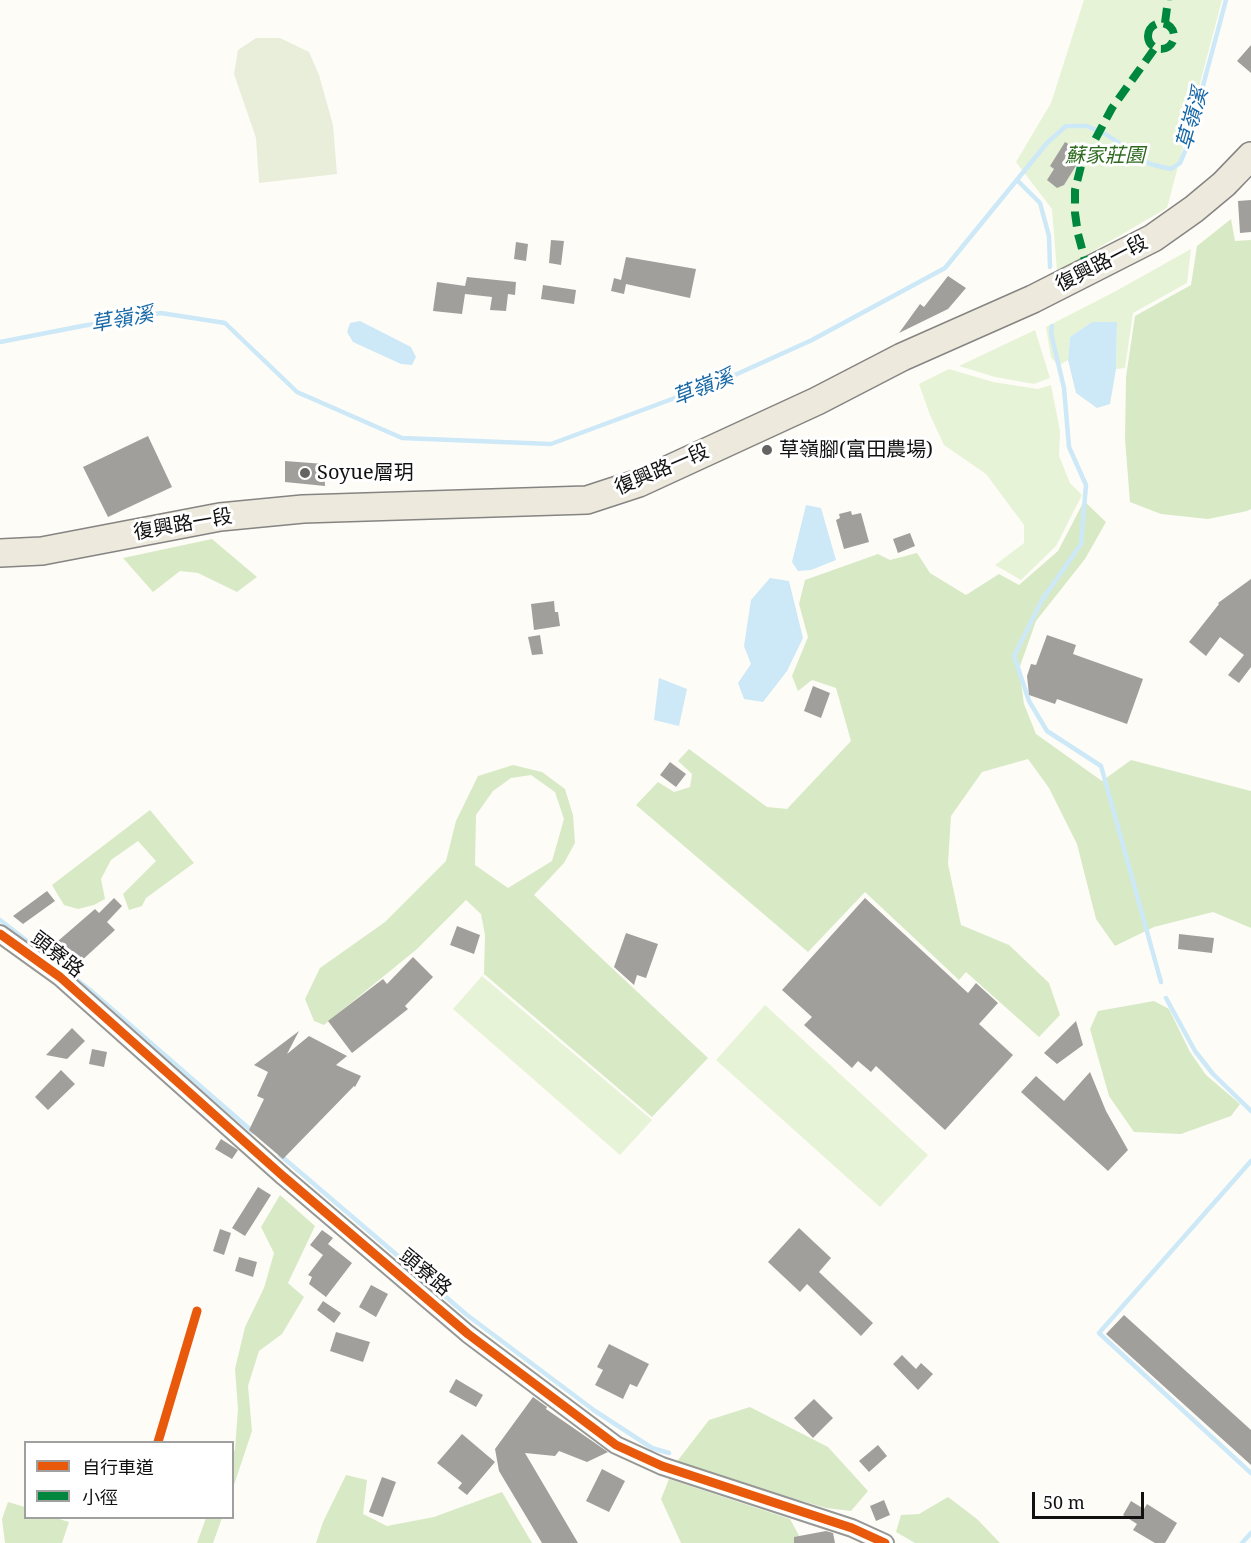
<!DOCTYPE html>
<meta charset="utf-8">
<style>
body{margin:0}
#map{position:relative;width:1251px;height:1543px;overflow:hidden;background:#fdfcf7;font-family:"Noto Serif","Noto Sans TC",serif}
canvas{display:block}
.legend{position:absolute;left:24px;top:1441px;width:210px;height:78px;box-sizing:border-box;background:#fff;border:2px solid #a0a0a0;margin:0;padding:8px 10px;list-style:none;font-size:18px;color:#111}
.legend li{display:flex;align-items:center;gap:12px;height:30px}
.legend b{width:30px;border:2px solid #a0a0a0}
.scale{position:absolute;left:1032px;top:1492px;width:112px;height:27px;box-sizing:border-box;border:3px solid #111;border-top:0;padding-left:8px;font-size:18px;line-height:21px;white-space:nowrap;color:#111;-webkit-text-stroke:4px #fff;paint-order:stroke}
</style>
<div id="map">
<canvas width="1251" height="1543"></canvas>
<ul class="legend">
<li><b style="height:8px;background:#e8590c"></b>自行車道</li>
<li><b style="height:8px;background:#00873e"></b>小徑</li>
</ul>
<div class="scale">50 m</div>
</div>
<script>
const g = document.querySelector('canvas').getContext('2d');
g.lineJoin = 'round';
function fill(path, color) { g.fillStyle = color; g.fill(path, 'evenodd'); }
const toPath = rows => new Path2D(rows.map(r => 'M' + r).join(''));
function trace(path, color, width, dash) { g.strokeStyle = color; g.lineWidth = width; g.lineCap = dash ? 'butt' : 'round'; g.setLineDash(dash || []); g.stroke(path); }
function drawText(font, color, halo, rows, align = 'center') {
  g.font = font + ' "Noto Serif","Noto Sans TC",serif'; g.lineWidth = 6; g.setLineDash([]); g.textBaseline = 'middle'; g.strokeStyle = halo; g.fillStyle = color; for (const [text, x, y, turn = 0] of rows) {
    g.save(); g.translate(x, y); g.rotate((+turn || 0) * Math.PI / 180); g.textAlign = isNaN(turn) ? turn : align; if (halo) g.strokeText(text, 0, 0); g.fillText(text, 0, 0); g.restore();
  }
}
fill(toPath([
 [1084,0,1222,0,1167,208,1057,272,1052,209,1016,162,1051,103],
 [1191,249,1187,283,1133,313,1125,368,1116,369,1117,322,1092,322,1070,337,1068,360,1058,366,1051,357,1046,327,1116,291],
 [1035,330,1050,378,1034,384,995,377,959,366],
 [949,369,993,382,1038,389,1051,385,1060,431,1059,456,1070,483,1082,495,1056,546,1021,580,995,565,1024,543,1024,525,986,474,944,445,930,415,919,384],
 [482,976,652,1120,620,1155,453,1009],
 [765,1005,928,1155,880,1207,716,1060]
]), '#e7f3d7');
fill(toPath([
 [1231,219,1235,241,1251,240,1251,509,1247,511,1208,519,1161,514,1130,502,1125,439,1126,377,1135,316,1191,285,1197,246],
 [1084,501,1106,522,1085,559,1036,621,1019,669,1024,704,1036,734,1102,781,1131,760,1251,791,1251,928,1213,912,1154,927,1115,946,1096,919,1077,844,1049,788,1028,759,982,772,951,816,948,864,961,925,1009,945,1049,983,1060,1015,1039,1037,966,972,959,980,865,892,808,952,636,805,658,782,674,792,690,787,692,774,678,761,689,749,767,807,787,809,851,741,836,688,812,680,798,691,792,676,808,637,799,604,805,580,878,554,890,560,917,553,930,573,966,595,999,574,1019,585,1058,551],
 [212,539,257,577,237,592,198,573,180,571,153,592,123,558],
 [513,765,542,772,565,789,573,815,575,843,564,863,534,895,708,1058,652,1117,484,974,485,935,481,914,466,900,417,949,324,1025,314,1021,305,999,320,968,385,922,446,861,456,821,478,776],
 [531,775,555,792,564,819,552,861,508,888,475,865,476,815,493,791,511,778],
 [150,810,194,863,146,898,142,906,129,910,123,894,156,861,138,841,111,860,101,879,105,899,94,905,78,909,64,905,52,885],
 [1154,1001,1169,1009,1190,1052,1206,1075,1240,1104,1231,1116,1181,1134,1134,1132,1109,1096,1090,1029,1098,1011],
 [280,1195,315,1226,288,1283,304,1297,282,1334,259,1351,248,1386,252,1431,233,1488,233,1455,235,1449,238,1409,235,1369,245,1327,264,1288,274,1253,261,1227],
 [750,1407,828,1447,868,1491,851,1511,826,1508,675,1464,709,1420],
 [346,1475,367,1480,363,1514,387,1526,434,1517,502,1492,532,1543,316,1543,323,1522],
 [669,1479,790,1519,803,1543,681,1543,661,1499],
 [948,1497,977,1519,1000,1543,915,1543,896,1532,901,1515,919,1514],
 [8,1502,25,1507,26,1518,56,1518,69,1522,62,1543,5,1543,2,1519],
 [206,1518,222,1518,213,1543,197,1543]
]), '#d8eac5');
fill(toPath([
 [256,38,280,38,309,52,319,75,333,125,337,174,259,183,256,138,234,74,238,50]
]), '#e9eedb');
fill(toPath([
 [360,321,411,347,416,357,412,365,401,364,353,342,347,332,350,323],
 [1092,322,1117,322,1116,369,1110,404,1097,408,1076,393,1068,360,1070,337],
 [806,505,821,508,836,560,811,570,798,571,792,562],
 [770,578,789,581,803,638,787,671,763,702,744,699,738,683,751,664,744,646,751,600],
 [659,678,687,689,679,726,654,720]
]), '#cde8f7');
trace(toPath([
 [1017,180,1040,203,1049,236,1050,267],
 [1052,326,1051,333,1064,388,1069,447,1086,485,1081,544,1042,600,1014,656,1029,701,1047,731,1101,766,1161,982],
 [0,342,82,326,161,313,225,323,297,392,402,438,551,444,726,379,812,340,945,268,1047,143,1066,126,1087,126,1107,135,1150,164,1171,169,1180,163,1186,149,1226,0],
 [0,920,90,990,253,1132],
 [1166,998,1195,1051,1213,1074,1251,1111],
 [280,1155,467,1315,595,1411,652,1448,669,1453],
 [1251,1161,1099,1333,1251,1473],
 [1242,1543,1251,1533]
]), '#cde8f7', 4.5);
fill(toPath([
 [1251,45,1251,73,1237,61],
 [1065,142,1084,153,1064,185,1057,188,1047,180,1054,169,1050,166],
 [1251,200,1251,232,1240,233,1238,201],
 [551,240,564,241,561,265,549,263],
 [516,242,528,244,526,261,514,259],
 [626,257,696,269,690,298,626,284,624,294,611,291,614,278,621,280],
 [948,276,966,288,948,309,899,333,920,304,924,307],
 [467,277,516,282,515,295,508,294,506,311,490,310,492,297,465,294,462,314,433,311,437,282,465,286],
 [543,285,576,290,574,304,541,299],
 [148,436,172,487,108,517,83,467],
 [285,461,324,464,325,486,285,482],
 [851,511,852,515,861,513,869,542,844,549,836,520,840,518,839,514],
 [910,533,915,546,898,553,893,539],
 [1251,579,1251,667,1239,683,1228,675,1244,655,1220,637,1206,656,1189,642,1219,604,1218,603],
 [554,601,555,612,558,612,560,626,534,630,531,604],
 [540,635,543,654,532,655,528,637],
 [1047,635,1076,645,1073,654,1143,679,1127,724,1057,699,1055,704,1029,695,1027,676,1031,664,1036,665],
 [813,686,830,693,821,718,804,711],
 [670,762,686,774,676,787,660,775],
 [47,891,55,901,23,924,13,916],
 [114,898,122,906,107,922,115,930,79,963,58,941,95,909,99,913],
 [865,898,968,993,976,983,998,1003,979,1024,1013,1055,945,1130,876,1066,871,1072,858,1061,852,1068,804,1025,812,1017,782,990],
 [457,926,480,935,474,954,450,945],
 [626,933,658,944,646,978,637,975,634,985,614,967],
 [1179,934,1214,938,1212,953,1178,949],
 [413,957,433,977,405,1006,408,1009,352,1053,328,1021,383,979,387,984],
 [1076,1021,1083,1045,1057,1064,1044,1053],
 [72,1028,85,1041,67,1059,46,1055],
 [299,1031,287,1054,309,1036,347,1056,336,1065,361,1076,355,1087,354,1086,283,1159,249,1130,264,1099,257,1096,268,1072,254,1065],
 [92,1049,107,1052,104,1067,89,1064],
 [61,1070,75,1084,48,1110,35,1097],
 [1090,1072,1106,1111,1128,1150,1108,1171,1021,1092,1036,1076,1064,1101],
 [221,1139,238,1150,232,1159,215,1149],
 [258,1187,271,1195,245,1236,232,1228],
 [799,1228,831,1258,819,1272,873,1323,861,1336,807,1284,800,1292,768,1262],
 [220,1229,231,1233,224,1255,213,1251],
 [322,1230,333,1238,328,1244,352,1263,326,1297,309,1284,312,1277,308,1275,323,1255,310,1245],
 [239,1257,257,1262,253,1277,235,1271],
 [371,1285,388,1294,376,1317,359,1307],
 [323,1301,341,1313,334,1323,317,1310],
 [1124,1315,1251,1430,1251,1465,1106,1334],
 [336,1332,370,1342,363,1362,330,1351],
 [609,1344,649,1364,637,1387,630,1384,623,1399,595,1385,603,1370,597,1367],
 [902,1355,916,1369,921,1363,933,1374,918,1390,893,1364],
 [456,1379,483,1395,476,1407,449,1392],
 [533,1397,547,1407,546,1409,608,1452,587,1462,559,1451,555,1456,525,1453,578,1543,542,1543,499,1471,495,1449],
 [814,1399,833,1418,813,1438,794,1418],
 [462,1434,495,1462,467,1495,458,1488,462,1483,437,1463],
 [878,1445,887,1456,869,1472,859,1461],
 [602,1469,625,1481,609,1512,586,1501],
 [382,1477,396,1482,383,1517,369,1512],
 [884,1500,890,1515,876,1521,870,1506],
 [1131,1501,1144,1509,1147,1504,1177,1523,1165,1543,1155,1543,1133,1530,1137,1524,1123,1515],
 [826,1531,833,1533,835,1543,794,1543,794,1537]
]), '#a19f9c');
const street = toPath([
 [0,934,60,977,284,1177,468,1334,616,1445,662,1466,852,1528,885,1543]
]);
const primary = toPath([
 [0,553,42,551,220,517,303,509,587,500,639,483,817,401,902,357,1033,299,1153,238,1194,209,1224,184,1251,156]
]);
trace(street, '#979795', 20);
trace(primary, '#858482', 30);
trace(street, '#fffffe', 16);
trace(primary, '#ede9dc', 27);
trace(toPath([
 '1148 36a13 13 0 1 1 26 0a13 13 0 1 1-26 0Z',
 [1165,23,1168,0],
 [1088,271,1078,234,1075,213,1075,190,1081,166,1112,108,1155,48]
]), '#00873e', 8, [15, 8]);
trace(toPath([
 [0,934,60,977,284,1177,468,1334,616,1445,662,1466,852,1528,885,1543],
 [158,1442,197,1311]
]), '#e8590c', 9);
for (const [x, y, r, color] of [
 [767,450,6,"#646362"],
 [305,473,6,"#646362"]
]) { const dot = new Path2D(); dot.arc(x, y, r, 0, 2 * Math.PI); g.fillStyle = color; g.fill(dot); trace(dot, '#fff', 2); }
drawText('italic 20px', '#2f6b1f', '#fff', [
 ["蘇家莊園",1105,156]
]);
drawText('20px', '#111', '#fff', [
 ["復興路一段",1102,264,-27],
 ["復興路一段",662,470,-23],
 ["復興路一段",183,525,-10],
 ["頭寮路",57,955,38],
 ["頭寮路",425,1273,40]
]);
drawText('20px', '#111', '#fff', [
 ["草嶺腳(富田農場)",779,450],
 ["Soyue層玥",317,473]
], 'left');
drawText('italic 21px', '#1768a6', '#fff', [
 ["草嶺溪",1193,119,-74],
 ["草嶺溪",122,320,-10],
 ["草嶺溪",703,388,-21]
]);
</script>
